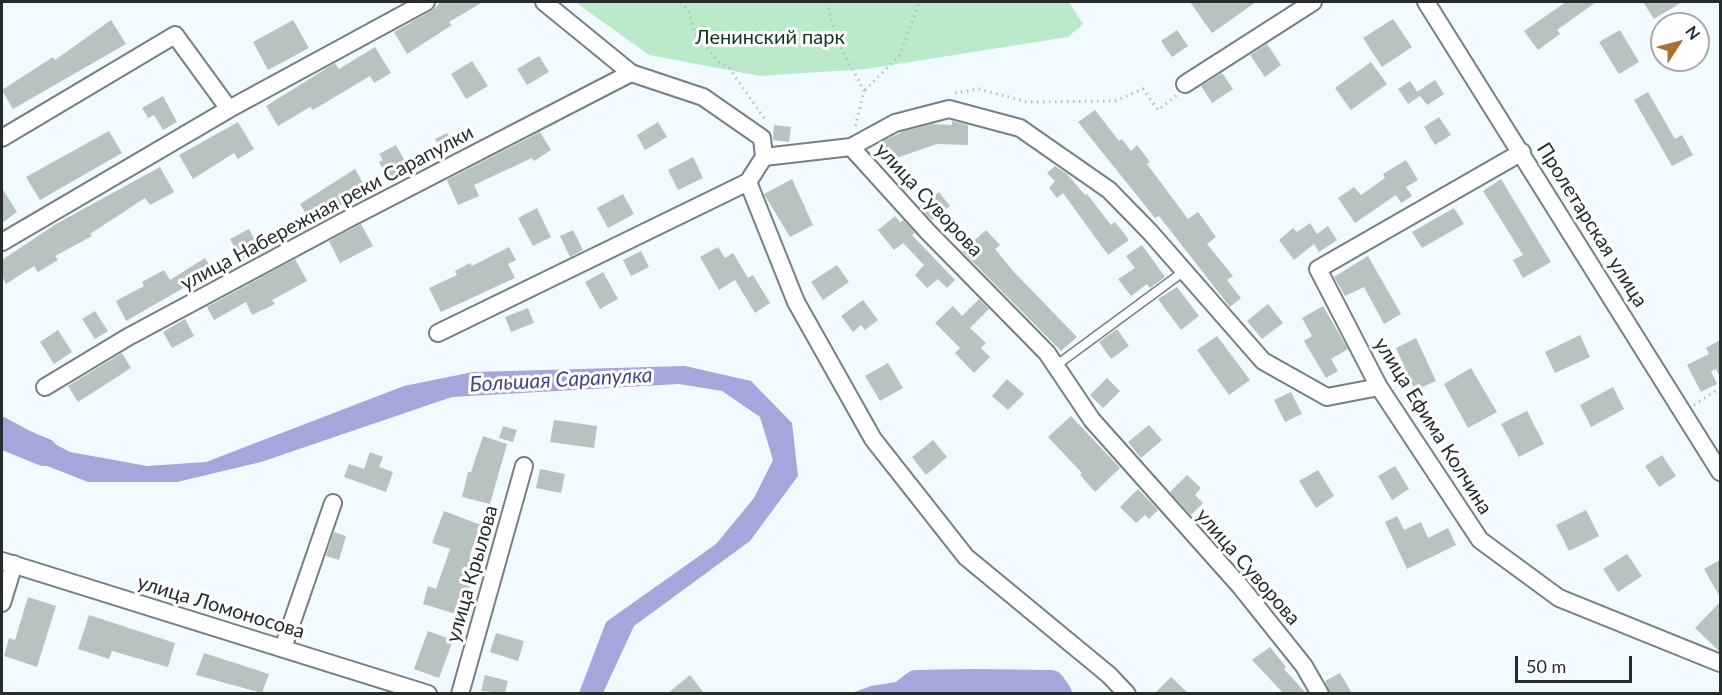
<!DOCTYPE html>
<meta charset="utf-8">
<style>
body{margin:0}
#map{position:relative;width:1722px;height:695px;overflow:hidden;background:#f1fbff;font-family:Lato,sans-serif}
canvas{display:block}
.frame{position:absolute;inset:0;border:3px solid #262b2c;pointer-events:none}
.north{position:absolute;left:1650px;top:12px;width:60px;height:60px;box-sizing:border-box;background:#fff;border:2px solid #a8aaab;border-radius:50%;rotate:54deg;font-size:16px;font-weight:700;line-height:24px;text-align:center;color:#262b2c}
.north::after{content:'';display:block;margin:auto;width:21px;height:27px;background:#ac6e33;clip-path:polygon(50% 0,100% 100%,50% 72%,0 100%)}
.scale{position:absolute;left:1515px;top:656px;width:117px;height:27px;box-sizing:border-box;border:3px solid #262b2c;border-top:0;padding-left:8px;font-size:18px;line-height:21px;white-space:nowrap;color:#262b2c;-webkit-text-stroke:4px #fff;paint-order:stroke}
</style>
<div id="map">
<canvas width="1722" height="695"></canvas>
<div class="frame"></div>
<div class="north">N</div>
<div class="scale">50 m</div>
</div>
<script>
const g = document.querySelector('canvas').getContext('2d');
g.lineJoin = 'round';
function fill(path, color) { g.fillStyle = color; g.fill(path, 'evenodd'); }
const toPath = rows => new Path2D(rows.map(r => 'M' + r).join(''));
function trace(path, color, width, dash) { g.strokeStyle = color; g.lineWidth = width; g.lineCap = dash ? 'butt' : 'round'; g.setLineDash(dash || []); g.stroke(path); }
function drawText(font, color, halo, rows, align = 'center') {
  g.font = font + ' Lato,sans-serif'; g.lineWidth = 6; g.setLineDash([]); g.textBaseline = 'middle'; g.strokeStyle = halo; g.fillStyle = color; for (const [text, x, y, turn = 0] of rows) {
    g.save(); g.translate(x, y); g.rotate((+turn || 0) * Math.PI / 180); g.textAlign = isNaN(turn) ? turn : align; if (halo) g.strokeText(text, 0, 0); g.fillText(text, 0, 0); g.restore();
  }
}
fill(toPath([
 [575,2,1069,2,1083,24,1068,37,866,69,760,76,649,55]
]), '#bbeacb');
fill(toPath([
 [685,366,751,381,792,423,798,476,750,541,634,626,603,693,579,693,606,622,716,544,754,498,773,460,760,417,722,391,679,384,452,397,261,462,177,482,88,482,32,460,6,436,2,419,2,416,70,452,147,466,206,462,404,386,473,372],
 [935,676,937,693,852,693,871,686]
]), '#a3a7dc');
trace(toPath([
 [2,435,44,452],
 [903,694,916,684,972,683,1051,684,1058,694]
]), '#a3a7dc', 28);
fill(toPath([
 [441,2,483,2,449,22,452,25,407,54,394,32,431,11],
 [1190,2,1256,2,1212,33],
 [1566,2,1596,2,1557,30,1560,34,1538,50,1524,31],
 [1643,2,1682,2,1654,19],
 [1393,19,1412,47,1382,67,1363,38],
 [111,20,126,44,13,109,2,90,53,57,55,60],
 [293,20,309,48,268,70,253,42],
 [1177,30,1188,46,1172,57,1161,41],
 [1620,30,1639,62,1619,74,1599,42],
 [1267,44,1281,65,1265,77,1250,55],
 [375,47,391,73,374,83,370,76,313,110,310,107,278,126,266,106,335,63,339,69],
 [539,56,549,72,527,85,517,69],
 [472,61,488,86,466,99,451,74],
 [1371,62,1387,84,1351,110,1335,88],
 [1222,73,1233,89,1212,103,1201,86],
 [1435,80,1444,94,1427,105,1417,92],
 [1410,81,1420,96,1408,104,1398,89],
 [1648,92,1675,139,1682,135,1693,155,1672,166,1634,100],
 [163,96,177,122,163,130,154,115,148,118,142,108],
 [1095,110,1119,141,1122,139,1131,151,1137,145,1150,162,1147,164,1188,219,1198,212,1216,237,1207,244,1233,276,1227,280,1241,298,1230,307,1159,216,1155,218,1078,122],
 [1439,117,1451,135,1435,145,1424,127],
 [952,121,968,125,968,145,937,144,888,161,881,142,904,131,932,124,952,125],
 [238,122,254,149,238,159,234,153,193,179,179,155],
 [658,122,667,137,645,150,637,135],
 [774,125,791,127,789,142,773,140],
 [109,131,122,153,40,200,26,177],
 [540,132,551,150,534,161,532,158,474,185,479,196,458,205,447,180],
 [447,133,455,148,443,154,435,139],
 [396,145,410,170,389,181,379,162,383,160,379,154],
 [693,157,703,178,678,190,668,170],
 [1406,160,1418,180,1406,187,1412,196,1401,203,1396,195,1355,223,1338,198,1354,187,1361,195,1385,178,1383,174],
 [1055,166,1067,174,1085,195,1087,194,1111,225,1115,222,1129,240,1108,255,1063,193,1057,198,1049,188,1055,181,1047,173],
 [160,167,174,192,150,205,145,198,90,234,92,236,55,256,58,260,38,272,34,266,6,284,2,276,2,260,56,224],
 [355,169,367,190,311,222,300,204],
 [792,179,813,225,790,237,764,194],
 [1501,179,1551,262,1523,278,1513,260,1523,255,1483,191],
 [2,188,17,212,2,223],
 [939,192,950,206,932,220,919,207],
 [623,194,634,214,608,228,597,208],
 [537,208,551,237,533,246,518,218],
 [1454,208,1464,224,1422,248,1412,232],
 [895,216,900,222,903,220,915,233,912,235,955,280,947,288,938,279,927,288,915,275,924,265,903,243,894,250,878,230],
 [1310,223,1317,234,1328,226,1337,240,1319,252,1314,244,1294,260,1279,240,1293,228,1297,232],
 [361,224,373,246,340,263,329,241],
 [249,229,260,250,241,260,230,239],
 [573,230,583,250,570,257,560,236],
 [986,230,1000,245,995,249,1014,272,1077,337,1061,351,962,251],
 [1142,245,1165,277,1150,288,1147,284,1131,296,1118,279,1135,268,1126,256],
 [509,247,516,260,508,264,515,278,441,312,429,288,457,275,455,271,470,263,472,266],
 [718,247,725,258,733,253,748,278,753,275,770,303,755,313,735,280,719,290,700,257],
 [641,251,649,267,631,276,623,260],
 [1368,256,1401,314,1384,324,1364,287,1345,296,1334,277],
 [205,258,213,271,126,321,116,301,144,286,142,282,164,270,170,280],
 [295,259,307,281,272,300,275,304,252,315,246,302,214,320,207,307],
 [837,265,849,282,823,300,811,282],
 [603,272,618,299,600,309,585,282],
 [1177,287,1199,316,1181,330,1158,299],
 [979,299,989,309,970,328,986,343,981,348,990,357,974,373,955,353,960,348,935,323,953,306,962,316],
 [863,300,878,320,865,330,861,325,853,332,841,316],
 [1268,304,1283,323,1262,339,1247,321],
 [1323,306,1348,349,1331,359,1338,371,1326,378,1304,341,1312,336,1302,318],
 [528,308,534,323,511,332,505,317],
 [95,311,108,331,95,339,82,319],
 [185,319,194,336,172,348,163,332],
 [1117,329,1129,346,1111,359,1099,342],
 [58,330,72,352,54,364,40,342],
 [1580,335,1590,357,1555,373,1545,352],
 [1217,336,1250,380,1229,395,1197,350],
 [1416,338,1436,381,1415,390,1396,348],
 [1720,340,1720,377,1716,369,1711,371,1717,384,1701,392,1687,365,1709,354,1706,348],
 [122,353,131,368,78,402,68,386],
 [888,363,903,388,880,401,865,376],
 [1471,368,1497,412,1468,428,1444,384],
 [1107,378,1120,391,1103,408,1090,395],
 [1007,379,1024,394,1008,410,992,396],
 [1613,387,1624,409,1591,427,1580,405],
 [1291,392,1302,414,1285,422,1274,400],
 [1527,411,1544,444,1519,457,1501,424],
 [1071,416,1120,468,1095,492,1080,475,1082,473,1048,437],
 [554,420,597,426,594,448,550,442],
 [1149,425,1162,440,1141,458,1128,442],
 [503,426,517,430,513,442,499,438],
 [483,436,507,444,490,504,462,497,468,472,471,472],
 [933,440,947,457,926,475,912,457],
 [370,452,383,457,379,467,393,472,386,492,344,477,349,464,364,469],
 [1662,455,1676,476,1659,487,1645,466],
 [1395,466,1409,489,1392,500,1378,476],
 [540,469,565,474,561,493,536,488],
 [1318,470,1334,496,1316,508,1299,481],
 [1187,475,1201,488,1195,495,1203,503,1191,515,1170,492],
 [1138,489,1158,510,1149,519,1145,515,1136,523,1120,507],
 [1586,510,1599,536,1569,551,1556,525],
 [444,511,481,525,470,554,477,557,471,573,474,574,469,589,465,588,456,614,423,604,428,586,436,589,450,549,432,543],
 [1397,516,1404,530,1421,522,1428,538,1448,528,1456,545,1407,569,1385,522],
 [334,532,346,536,339,560,326,556],
 [1627,554,1642,576,1618,592,1603,569],
 [1720,560,1720,597,1704,569],
 [28,597,56,606,37,667,4,656,9,638,15,640],
 [1720,602,1720,652,1695,628],
 [89,615,175,643,168,667,112,651,109,659,78,649],
 [428,631,453,640,439,678,414,669],
 [496,633,524,641,518,661,490,652],
 [1270,647,1286,667,1284,669,1306,693,1283,693,1252,660],
 [204,653,269,674,262,693,196,675],
 [1340,673,1352,693,1330,693,1325,681],
 [485,675,508,681,505,693,481,691],
 [690,675,704,693,668,693],
 [1171,677,1188,693,1155,693]
]), '#b6c3c1');
const service = toPath([
 [1054,367,1183,272]
]);
const minor = toPath([
 [544,2,631,73,703,97,762,138,764,157,748,182,796,302,873,439,966,557,1109,675,1127,694],
 [1426,2,1720,472],
 [1185,84,1313,2],
 [2,138,175,35,229,109],
 [1522,152,1318,269,1379,387,1480,540,1559,598,1720,663],
 [764,157,851,147],
 [2,242,229,109,426,2],
 [438,333,748,182],
 [45,387,128,337,350,218,631,73],
 [2,561,428,694],
 [2,603,14,564],
 [283,648,333,503],
 [460,694,524,466],
 [1320,694,1304,666,1240,586,1092,420,1047,353,928,232,851,147,895,123,949,109,1020,128,1109,190,1150,232,1263,361,1327,397,1379,387]
]);
trace(service, '#748083', 11);
trace(minor, '#748083', 20);
trace(toPath([
 [681,2,689,12,694,32,719,62,729,68,765,119],
 [827,2,836,40,864,90,855,128],
 [865,90,900,55,919,2],
 [955,93,979,89,1027,102,1115,101,1143,89,1158,110,1177,95],
 [1694,405,1720,388]
]), '#b4bcbf', 3, [1.5, 4.5]);
trace(service, '#fff', 8);
trace(minor, '#fff', 16);
drawText('20px', '#0c3820', '#fff', [
 ["Ленинский парк",770,38]
]);
drawText('20px', '#262b2c', '#fff', [
 ["улица Суворова",929,200,47],
 ["улица Набережная реки Сарапулки",327,208,-28],
 ["Пролетарская улица",1592,225,58],
 ["улица Ефима Колчина",1433,426,58],
 ["улица Суворова",1248,567,49],
 ["улица Крылова",472,574,-74],
 ["улица Ломоносова",221,607,17]
]);
drawText('italic 21px', '#454586', '#fff', [
 ["Большая Сарапулка",561,380,-3]
]);
</script>
